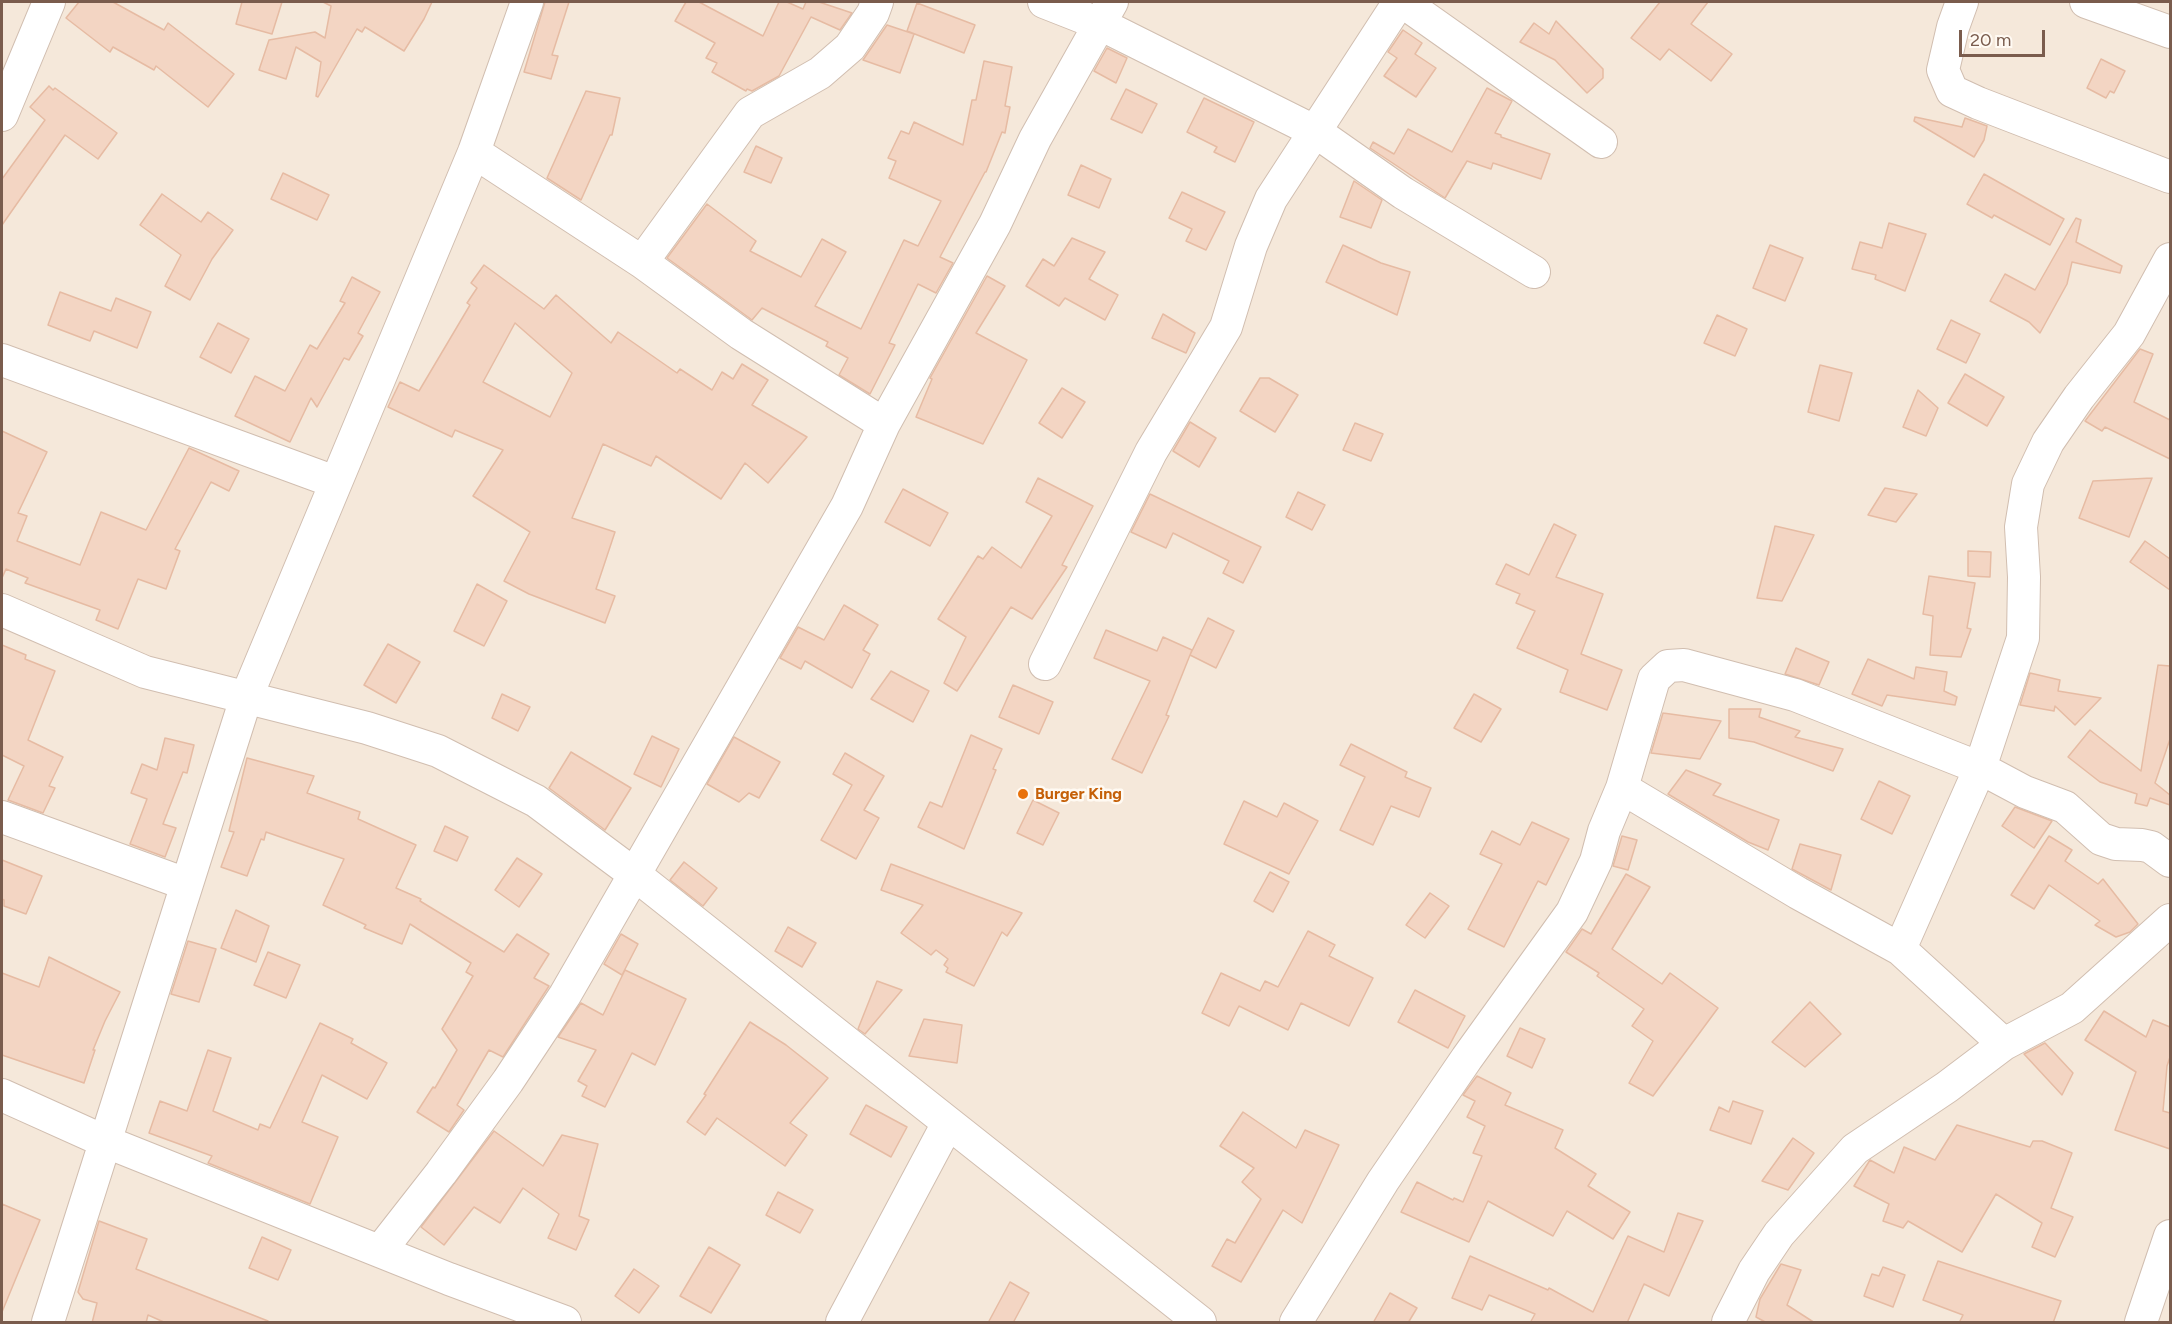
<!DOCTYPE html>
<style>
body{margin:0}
#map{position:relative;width:2172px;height:1324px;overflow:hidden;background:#fdf6ec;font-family:Figtree,sans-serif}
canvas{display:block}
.frame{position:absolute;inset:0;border:3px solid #7a5c4d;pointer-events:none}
.scale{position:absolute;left:1959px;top:30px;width:86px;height:27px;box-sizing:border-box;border:3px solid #7a5c4d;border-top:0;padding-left:8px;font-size:18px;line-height:21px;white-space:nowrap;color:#7a5c4d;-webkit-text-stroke:4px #fffaf3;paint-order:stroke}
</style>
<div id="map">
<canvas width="2172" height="1324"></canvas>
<div class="frame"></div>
<div class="scale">20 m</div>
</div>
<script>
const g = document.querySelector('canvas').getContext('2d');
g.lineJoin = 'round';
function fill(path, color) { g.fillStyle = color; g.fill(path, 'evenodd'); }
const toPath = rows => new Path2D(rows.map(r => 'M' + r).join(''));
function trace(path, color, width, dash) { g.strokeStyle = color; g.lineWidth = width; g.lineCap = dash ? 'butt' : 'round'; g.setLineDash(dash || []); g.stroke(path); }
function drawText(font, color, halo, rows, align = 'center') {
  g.font = font + ' Figtree,sans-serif'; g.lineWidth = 5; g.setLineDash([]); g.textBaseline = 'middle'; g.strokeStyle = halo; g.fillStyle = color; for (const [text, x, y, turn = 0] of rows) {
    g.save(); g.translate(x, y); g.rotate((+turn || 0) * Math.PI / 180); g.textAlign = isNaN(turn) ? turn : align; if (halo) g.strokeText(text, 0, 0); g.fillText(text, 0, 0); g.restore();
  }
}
fill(toPath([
 [2,2,2170,2,2170,1322,2,1322]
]), '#f5e8da');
const building = toPath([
 [79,2,113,2,164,30,168,23,234,74,208,107,156,66,154,70,113,47,110,52,66,18,79,2],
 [242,2,282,2,272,34,236,24,242,2],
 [323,2,432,2,424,19,404,51,365,27,362,32,357,29,318,97,316,96,321,62,296,47,286,79,259,70,269,40,315,32,325,38,331,6,323,2],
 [545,2,569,2,552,55,558,56,551,79,524,72,545,2],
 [686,2,699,2,763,36,779,2,787,2,803,9,806,2,819,2,852,13,840,30,811,17,779,76,752,91,747,89,746,91,712,72,717,63,706,58,715,43,675,21,686,2],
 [1660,2,1708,2,1691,24,1732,54,1711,81,1669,49,1660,60,1631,38,1660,2],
 [917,3,975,25,964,53,907,31,917,3],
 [1556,21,1603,69,1603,78,1587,93,1555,60,1520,42,1534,23,1549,34,1556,21],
 [887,25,914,34,900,73,863,60,887,25],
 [1403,30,1422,43,1415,54,1436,68,1416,97,1384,76,1397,58,1388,52,1403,30],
 [1107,48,1127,58,1116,83,1094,71,1107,48],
 [2101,59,2125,71,2114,93,2110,91,2106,98,2087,88,2101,59],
 [984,61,1012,67,1005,106,1010,107,1005,133,1002,132,986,172,985,172,940,257,953,263,936,293,918,284,889,343,895,345,870,394,839,375,848,358,826,346,828,342,762,308,752,320,667,258,707,204,756,241,750,251,801,277,822,239,846,252,815,306,861,329,904,240,918,246,941,201,889,178,896,161,888,158,901,131,909,134,914,122,963,145,972,100,976,100,984,61],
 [49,86,53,90,55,88,117,133,98,159,65,135,2,225,2,179,45,120,30,107,49,86],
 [1487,88,1512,101,1495,133,1501,135,1501,137,1550,154,1541,179,1493,163,1491,169,1467,161,1445,198,1370,148,1373,142,1394,154,1408,129,1452,152,1487,88],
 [1126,89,1157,104,1142,133,1111,119,1126,89],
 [586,91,620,98,612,135,610,135,581,200,547,178,586,91],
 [1204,98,1254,122,1235,162,1214,152,1217,147,1187,132,1204,98],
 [1915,117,1962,127,1965,118,1987,126,1984,140,1974,157,1914,121,1915,117],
 [756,146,782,158,771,183,744,172,756,146],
 [1081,165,1111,179,1099,208,1068,195,1081,165],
 [283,173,329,195,317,220,271,199,283,173],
 [1984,174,2064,219,2050,245,1994,215,1992,218,1967,204,1984,174],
 [1354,181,1382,200,1371,228,1340,217,1354,181],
 [1182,192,1225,212,1206,250,1186,241,1192,229,1169,218,1182,192],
 [162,194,201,222,208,212,233,230,212,259,190,300,165,286,181,255,140,225,162,194],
 [2076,218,2081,220,2076,242,2122,266,2120,273,2072,262,2067,284,2040,333,2029,322,1990,301,2005,274,2035,290,2076,218],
 [1889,223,1926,234,1905,291,1875,279,1876,275,1852,269,1860,242,1882,248,1889,223],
 [1072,238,1105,252,1089,279,1118,295,1105,320,1065,298,1059,306,1026,286,1043,259,1054,266,1072,238],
 [1343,245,1381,263,1410,272,1397,315,1326,282,1343,245],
 [1770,245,1803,258,1785,301,1753,288,1770,245],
 [484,265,544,309,556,295,611,343,618,332,677,373,680,369,712,390,722,372,733,379,742,364,768,380,752,405,807,437,768,483,745,463,721,499,656,456,651,466,603,444,572,518,615,532,596,589,615,596,605,623,529,594,504,581,530,532,473,496,503,450,455,430,452,437,388,407,400,382,419,391,470,305,467,303,477,288,471,283,484,265],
 [515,323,572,373,550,417,483,382,515,323],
 [987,276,1005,286,976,333,1027,360,983,444,916,417,932,379,930,378,987,276],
 [352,277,380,292,358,333,363,336,349,360,344,358,317,407,311,398,290,442,235,416,255,376,285,391,310,345,317,349,345,303,340,301,352,277],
 [60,292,111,311,116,298,151,312,137,348,94,331,90,341,48,325,60,292],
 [1163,314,1195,333,1186,353,1152,338,1163,314],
 [1717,315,1747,329,1735,356,1704,343,1717,315],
 [1951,320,1980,334,1966,363,1937,349,1951,320],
 [218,323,249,339,231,373,200,357,218,323],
 [2140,349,2153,354,2134,402,2170,420,2170,459,2105,427,2102,431,2085,421,2140,349],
 [1820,365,1852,373,1839,421,1808,412,1820,365],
 [1965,374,2004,397,1987,426,1948,403,1965,374],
 [1260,378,1269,378,1298,395,1275,432,1240,411,1260,378],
 [1062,388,1085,402,1062,438,1039,423,1062,388],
 [1918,390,1938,408,1926,436,1903,427,1918,390],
 [1190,422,1216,438,1199,467,1173,451,1190,422],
 [1355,423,1383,434,1371,461,1343,450,1355,423],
 [2,431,47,452,18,513,27,516,17,541,80,565,101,512,146,530,189,448,239,471,229,491,211,482,175,549,180,551,166,589,138,579,118,629,96,620,100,610,25,583,28,578,6,569,2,578,2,431],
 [1038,478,1093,506,1062,565,1067,567,1032,619,1011,607,957,691,944,683,966,637,938,619,978,556,983,559,992,547,1021,568,1052,516,1026,502,1038,478],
 [2152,478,2129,537,2079,518,2093,481,2152,478],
 [1885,488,1917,494,1896,522,1868,515,1885,488],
 [903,489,948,513,930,546,885,522,903,489],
 [1298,492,1325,505,1312,530,1286,517,1298,492],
 [1150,494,1261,547,1243,583,1223,573,1229,561,1173,533,1166,548,1131,532,1150,494],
 [1554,524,1576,535,1556,577,1603,594,1581,654,1622,670,1607,710,1560,692,1568,670,1517,648,1535,611,1516,603,1520,594,1496,584,1506,564,1529,575,1554,524],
 [1775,526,1814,535,1782,601,1757,598,1775,526],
 [2145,541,2170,559,2170,590,2130,562,2145,541],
 [1968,551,1991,552,1990,577,1968,576,1968,551],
 [1929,576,1975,583,1967,628,1971,629,1961,657,1930,655,1933,616,1923,614,1929,576],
 [477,584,507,601,484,646,454,631,477,584],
 [844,605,878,625,863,650,870,654,852,688,805,661,801,669,780,658,798,627,824,640,844,605],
 [1208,618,1234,631,1216,668,1190,655,1208,618],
 [1106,630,1157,651,1163,637,1192,650,1166,715,1169,716,1142,773,1112,759,1150,681,1094,658,1106,630],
 [388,644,420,662,396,703,364,685,388,644],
 [2,645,26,655,25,659,55,671,28,740,63,757,49,786,55,788,43,813,8,800,24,766,2,755,2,645],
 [1796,648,1829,662,1819,685,1785,674,1796,648],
 [1868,659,1914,679,1916,667,1947,672,1944,691,1957,697,1955,705,1887,695,1882,706,1852,694,1868,659],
 [2158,665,2170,666,2170,739,2155,783,2170,795,2170,805,2150,798,2147,806,2135,803,2137,794,2100,782,2068,757,2090,730,2141,771,2158,665],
 [891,671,929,691,913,722,871,699,891,671],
 [2030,673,2060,680,2058,691,2101,698,2075,725,2055,706,2054,711,2020,705,2030,673],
 [1013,685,1053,702,1039,734,999,717,1013,685],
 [502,694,530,707,518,731,492,718,502,694],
 [1474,694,1501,709,1481,742,1454,728,1474,694],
 [1729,709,1761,709,1759,717,1800,731,1795,737,1843,749,1833,771,1754,742,1729,738,1729,709],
 [1663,713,1721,721,1700,759,1651,753,1663,713],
 [971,735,1002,749,993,769,996,770,964,849,918,827,930,802,942,807,971,735],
 [652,736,679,749,661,787,634,774,652,736],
 [734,737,780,762,759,798,749,793,739,802,707,784,734,737],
 [165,738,194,745,187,773,183,772,163,824,176,828,165,857,130,844,147,799,131,793,142,764,157,770,165,738],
 [1351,744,1407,772,1405,777,1431,788,1419,817,1391,806,1373,845,1340,830,1365,777,1340,765,1351,744],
 [571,752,631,788,605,830,549,788,571,752],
 [845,753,884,776,864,810,879,818,856,859,821,840,852,785,833,774,845,753],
 [247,758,314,776,307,793,360,812,358,819,416,845,396,888,421,899,420,901,504,952,517,934,549,954,534,978,549,986,503,1057,489,1050,457,1105,464,1110,449,1132,417,1112,433,1087,435,1088,457,1050,442,1029,473,976,466,972,471,963,410,924,402,944,364,928,366,925,323,905,344,859,266,832,264,840,261,839,247,876,221,867,234,832,229,831,247,758],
 [1686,770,1721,784,1713,795,1779,820,1768,850,1748,842,1668,794,1686,770],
 [1879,781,1910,796,1892,834,1861,819,1879,781],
 [1033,800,1059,813,1043,845,1017,833,1033,800],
 [1244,801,1277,817,1284,803,1318,821,1289,874,1224,844,1244,801],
 [2015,807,2052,821,2034,848,2002,826,2015,807],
 [1532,822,1569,839,1546,885,1538,881,1504,947,1468,929,1502,864,1480,854,1492,831,1520,845,1532,822],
 [445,826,468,837,457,861,434,851,445,826],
 [1622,836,1637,840,1628,870,1613,866,1622,836],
 [2049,836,2072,850,2065,861,2098,884,2103,879,2138,924,2130,932,2116,937,2095,925,2100,921,2049,885,2034,909,2011,895,2049,836],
 [1800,844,1841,855,1831,890,1792,869,1800,844],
 [517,858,542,874,519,907,495,890,517,858],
 [2,860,42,876,26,914,4,906,4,900,2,899,2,860],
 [684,862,717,888,703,906,670,880,684,862],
 [891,864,1022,913,1007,936,1002,932,974,986,946,972,948,968,944,965,948,959,936,950,931,955,901,933,923,905,881,890,891,864],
 [1270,872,1289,882,1273,912,1254,901,1270,872],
 [1626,874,1650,887,1612,949,1662,984,1670,973,1718,1008,1653,1096,1629,1083,1653,1041,1632,1026,1644,1009,1597,976,1599,973,1566,952,1582,929,1591,934,1626,874],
 [1430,893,1449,906,1425,938,1406,925,1430,893],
 [236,910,269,926,256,962,221,948,236,910],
 [788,927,816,943,802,967,775,951,788,927],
 [1308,931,1335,945,1329,956,1373,978,1349,1026,1301,1003,1288,1030,1239,1006,1229,1026,1202,1013,1221,973,1260,991,1265,981,1278,987,1308,931],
 [621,934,638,944,622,975,604,964,621,934],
 [188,941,216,949,199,1002,171,994,188,941],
 [268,952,300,965,286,998,254,985,268,952],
 [49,957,120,992,105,1021,93,1050,95,1050,84,1083,2,1055,2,973,39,987,49,957],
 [625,970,686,999,655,1065,632,1053,605,1107,582,1096,587,1086,578,1081,596,1050,558,1037,581,1003,603,1015,625,970],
 [877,981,902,990,865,1034,858,1029,877,981],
 [1415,990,1465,1016,1448,1048,1398,1022,1415,990],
 [1810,1002,1841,1034,1805,1067,1772,1042,1810,1002],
 [2104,1011,2146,1037,2153,1020,2170,1027,2170,1057,2167,1066,2163,1111,2170,1113,2170,1149,2115,1130,2136,1072,2085,1040,2104,1011],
 [924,1019,962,1025,957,1063,909,1056,924,1019],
 [750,1022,786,1045,828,1078,790,1123,807,1135,785,1166,717,1118,705,1135,687,1122,706,1095,704,1094,750,1022],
 [320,1023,353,1039,351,1043,387,1063,367,1099,322,1075,302,1122,338,1137,310,1204,208,1163,212,1156,149,1133,160,1101,187,1111,208,1050,231,1058,213,1111,258,1130,260,1124,270,1128,320,1023],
 [1520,1028,1545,1039,1532,1068,1507,1056,1520,1028],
 [2045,1043,2073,1073,2062,1095,2024,1054,2045,1043],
 [1477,1076,1511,1093,1505,1105,1563,1130,1555,1148,1596,1174,1588,1186,1630,1212,1613,1239,1567,1211,1553,1236,1488,1201,1469,1242,1401,1212,1417,1182,1453,1200,1454,1198,1463,1202,1482,1156,1473,1153,1485,1126,1467,1117,1475,1101,1463,1095,1477,1076],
 [1733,1101,1763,1111,1751,1144,1710,1130,1719,1107,1729,1112,1733,1101],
 [866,1105,907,1127,891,1157,850,1134,866,1105],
 [1243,1112,1296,1148,1305,1130,1339,1145,1302,1223,1283,1210,1241,1282,1212,1266,1227,1239,1235,1243,1261,1199,1242,1182,1254,1168,1220,1146,1243,1112],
 [1957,1125,2030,1147,2033,1141,2042,1141,2072,1153,2051,1208,2073,1217,2055,1257,2032,1247,2042,1223,1996,1194,1962,1252,1908,1221,1903,1228,1883,1221,1889,1204,1854,1186,1870,1160,1894,1173,1904,1147,1935,1160,1957,1125],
 [494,1131,543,1166,562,1135,598,1144,579,1216,589,1220,576,1250,548,1238,559,1214,523,1188,500,1223,474,1207,444,1245,421,1227,494,1131],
 [1793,1138,1814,1153,1788,1190,1762,1181,1793,1138],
 [778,1192,813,1210,800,1233,766,1215,778,1192],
 [2,1204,40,1220,2,1312,2,1204],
 [1678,1213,1703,1221,1669,1296,1644,1284,1627,1323,1530,1323,1535,1314,1489,1295,1482,1310,1452,1298,1470,1256,1548,1290,1549,1288,1593,1312,1628,1236,1664,1252,1678,1213],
 [99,1221,147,1239,136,1269,268,1321,268,1323,166,1323,148,1315,146,1323,92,1323,97,1303,83,1299,78,1292,99,1221],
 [262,1237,291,1250,278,1280,249,1268,262,1237],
 [709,1247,740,1265,711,1313,680,1296,709,1247],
 [1938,1261,2061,1301,2053,1323,1959,1323,1963,1315,1923,1300,1938,1261],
 [1781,1264,1801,1270,1787,1305,1815,1323,1767,1323,1756,1317,1760,1299,1781,1264],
 [1883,1267,1905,1275,1893,1307,1864,1296,1872,1274,1879,1276,1883,1267],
 [634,1269,659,1286,639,1313,615,1296,634,1269],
 [1010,1282,1029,1293,1013,1323,988,1323,1010,1282],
 [1390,1293,1417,1308,1408,1323,1373,1323,1390,1293]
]);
fill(building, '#f3d5c3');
trace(building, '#e6bba3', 1.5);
const minor = toPath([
 [1044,2,1100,24,1316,132,1403,193,1534,272],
 [1403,2,1601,142],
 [1962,2,1953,27,1943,70,1952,91,1978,103,2170,177],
 [2086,2,2170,32],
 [2,115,49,2],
 [474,152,642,262,741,334,884,424],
 [642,262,750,113,820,73,850,47,873,13,877,2],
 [2,360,335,482],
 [2,610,145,672,367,728,438,751,536,801,634,874,1200,1322],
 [1045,664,1151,452,1226,327,1251,246,1271,199,1399,2],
 [1622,788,1798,893,1900,949,2004,1044],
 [2,817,186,884],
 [1900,949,1980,768,2023,638,2024,577,2021,527,2028,484,2048,442,2079,397,2129,334,2170,259],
 [2,1095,104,1141,449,1279,565,1322],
 [380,1251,441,1173,508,1081,565,995,847,506,884,424,995,224,1035,139,1112,2],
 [48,1322,246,698,474,152,527,2],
 [842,1322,948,1123],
 [1296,1322,1383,1181,1467,1058,1572,912,1596,861,1604,831,1622,788,1654,679,1668,666,1684,665,1795,695,1980,768,2025,792,2065,807,2101,839,2116,844,2142,845,2151,847,2170,861],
 [1728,1322,1754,1271,1779,1234,1855,1149,1947,1087,2004,1044,2072,1008,2170,920],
 [2141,1322,2170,1236]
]);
trace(minor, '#d1beb0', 34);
trace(minor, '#fff', 32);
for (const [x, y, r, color] of [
 [1023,794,6,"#e8710a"]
]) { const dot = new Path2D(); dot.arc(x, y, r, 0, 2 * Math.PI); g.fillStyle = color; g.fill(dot); trace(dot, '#fffaf3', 2); }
drawText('bold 16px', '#c56008', '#fffaf3', [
 ["Burger King",1035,794]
], 'left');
</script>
